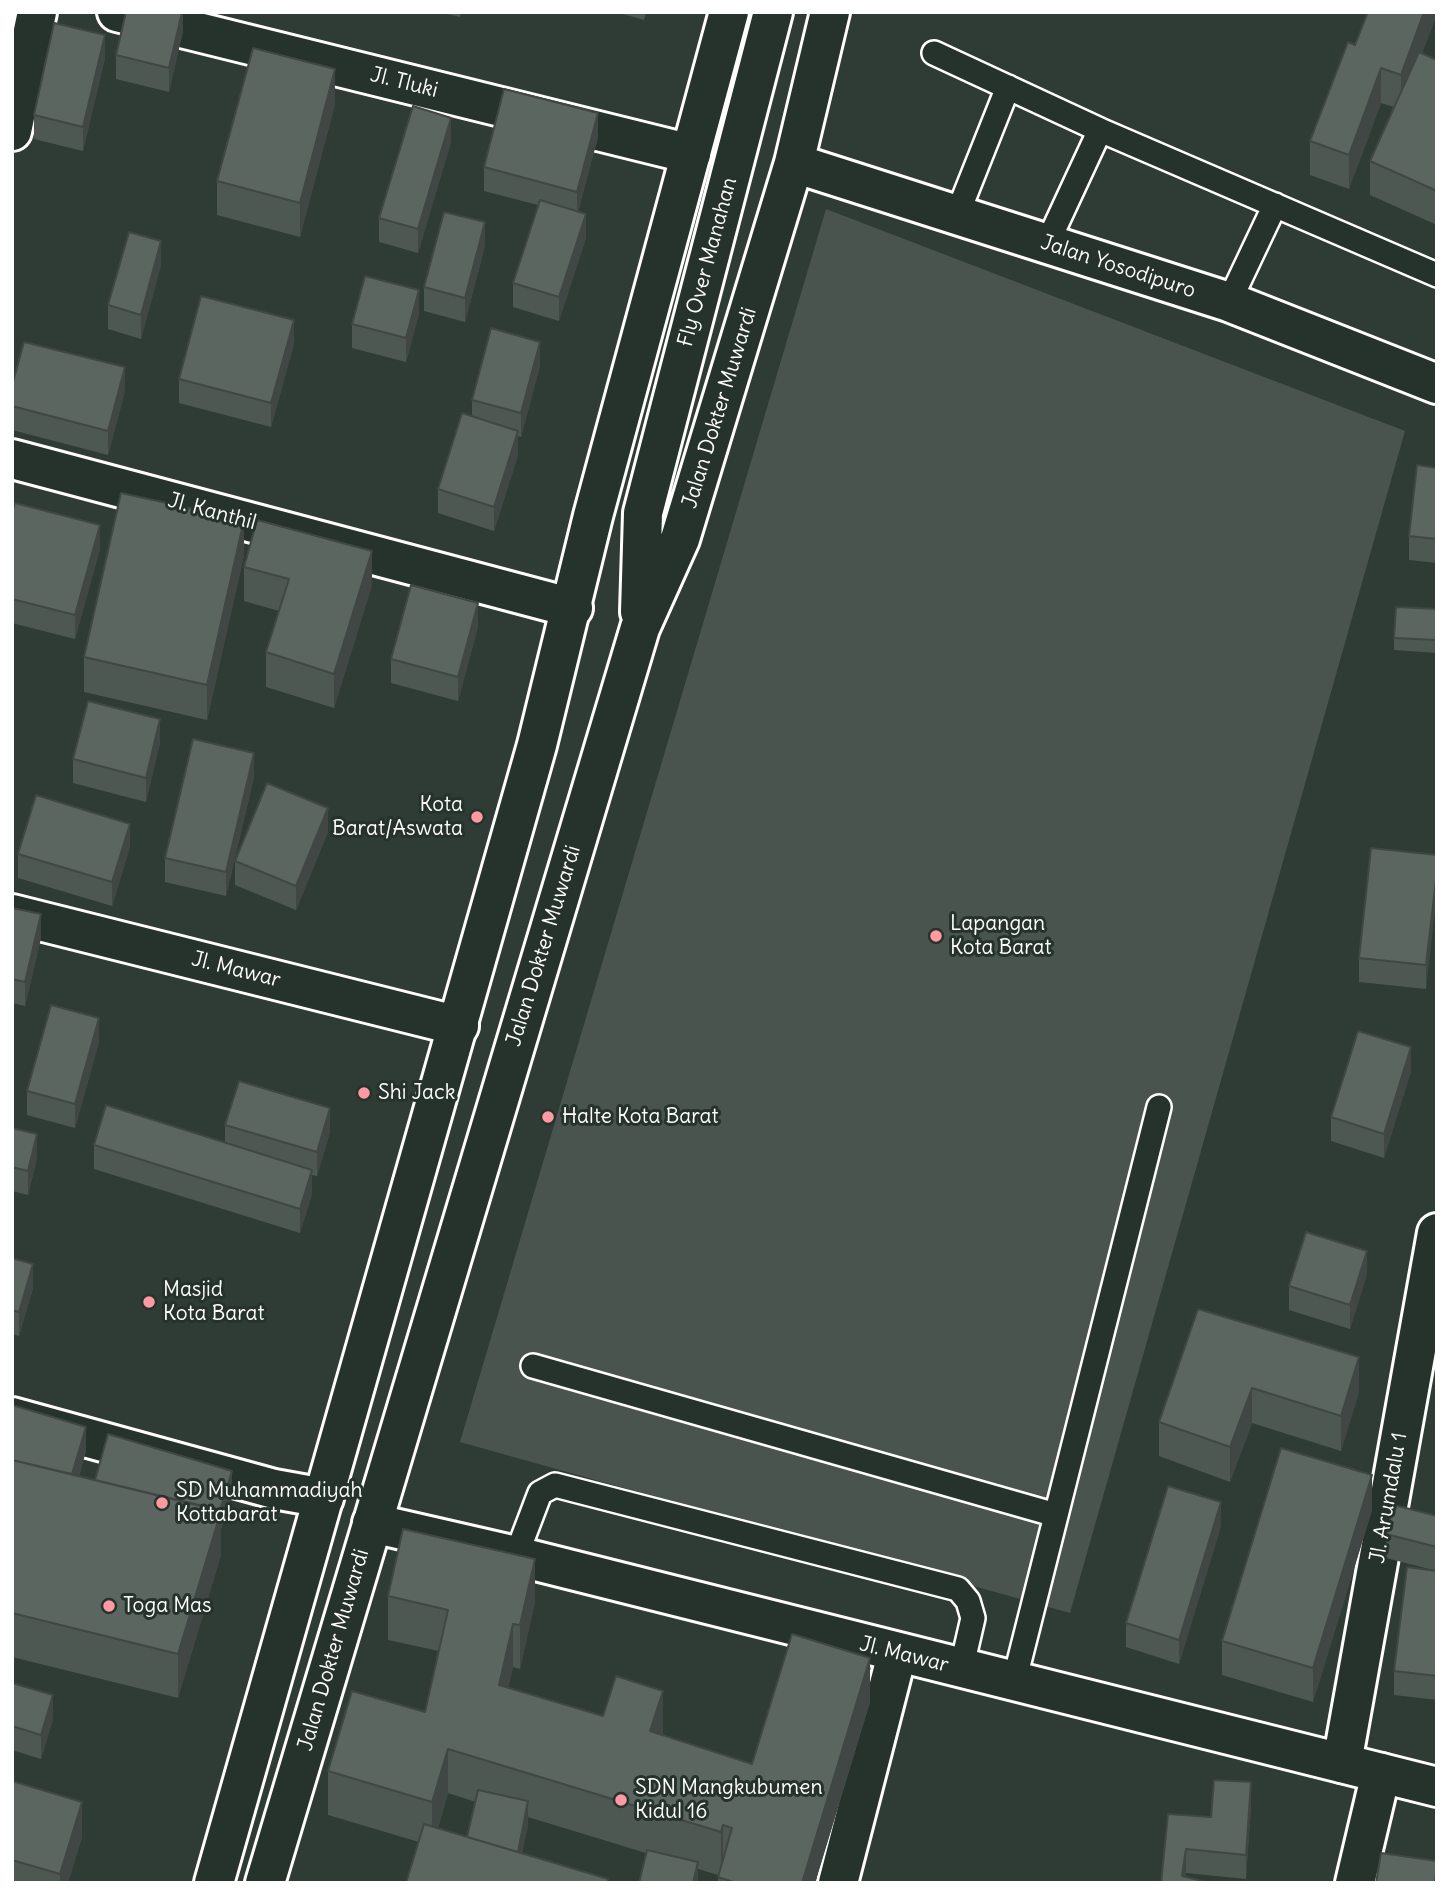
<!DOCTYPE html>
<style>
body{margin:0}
#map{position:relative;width:1449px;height:1895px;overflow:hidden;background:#2f3b35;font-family:Delius,sans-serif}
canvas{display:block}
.frame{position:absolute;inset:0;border:14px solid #fff;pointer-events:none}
</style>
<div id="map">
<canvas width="1449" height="1895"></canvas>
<div class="frame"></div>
</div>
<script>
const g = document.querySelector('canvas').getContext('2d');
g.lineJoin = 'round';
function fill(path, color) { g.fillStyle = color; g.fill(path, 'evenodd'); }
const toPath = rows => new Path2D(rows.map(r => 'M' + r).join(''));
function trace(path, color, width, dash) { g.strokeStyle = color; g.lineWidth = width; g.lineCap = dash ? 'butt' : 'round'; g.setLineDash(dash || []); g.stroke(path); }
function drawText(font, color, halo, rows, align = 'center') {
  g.font = font + ' Delius,sans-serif'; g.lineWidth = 6; g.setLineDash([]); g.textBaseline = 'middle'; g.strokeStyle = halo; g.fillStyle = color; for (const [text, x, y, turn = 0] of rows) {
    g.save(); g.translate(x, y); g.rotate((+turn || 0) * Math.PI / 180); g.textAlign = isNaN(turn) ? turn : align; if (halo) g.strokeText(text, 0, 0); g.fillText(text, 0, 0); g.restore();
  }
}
fill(toPath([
 [826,209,1405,431,1070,1613,460,1442]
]), '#4a544f');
const service = toPath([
 [934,53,1100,130,1437,275],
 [957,215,1008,87],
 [1047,244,1100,130],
 [1229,302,1275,205],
 [533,1366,1056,1515],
 [516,1556,540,1493,555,1485,958,1589,968,1601,973,1618,961,1670],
 [1014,1682,1159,1107]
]);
const minor = toPath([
 [117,12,691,154],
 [12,131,37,12],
 [12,459,573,608],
 [12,914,459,1026],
 [1342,1763,1437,1233],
 [838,1883,897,1654],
 [1355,1883,1381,1773]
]);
const tertiary = toPath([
 [12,1417,274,1489,324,1498],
 [372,1523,516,1556,1437,1787]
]);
const secondary = toPath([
 [794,163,1229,302,1437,384],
 [640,612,643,513,773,12],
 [214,1883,537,745,593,516,729,12],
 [265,1883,640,628,680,539,794,163,830,12]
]);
trace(service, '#fff', 28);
trace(minor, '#fff', 44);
trace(tertiary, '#fff', 44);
trace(secondary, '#fff', 44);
trace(service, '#26332d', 23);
trace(minor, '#26332d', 38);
trace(tertiary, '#26332d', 38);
trace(secondary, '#26332d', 38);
fill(toPath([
 [183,12,183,31,169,92,116,79,116,55],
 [439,12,461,12,460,17],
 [616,12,646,12,644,20],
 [1437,14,1422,53,1437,60,1437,225,1370,195,1370,161,1394,107,1381,103,1349,189,1310,175,1310,141,1355,45],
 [105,58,83,151,34,139,34,115],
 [335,104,300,237,217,215,217,181],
 [598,137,578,212,586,238,559,321,513,307,513,283,538,205,484,191,484,167],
 [451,142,418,253,379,242,379,218],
 [485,246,465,322,424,311,424,287],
 [161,265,141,339,108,329,108,305],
 [419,314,406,362,352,348,352,324],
 [294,344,271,427,179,403,179,379],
 [540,366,521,437,518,436,518,455,494,531,438,513,438,489,472,416,472,400],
 [12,386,125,391,108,455,12,430],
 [1437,468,1437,563,1409,560,1409,536],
 [12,513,100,549,75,639,12,623],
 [244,555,207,720,84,692,84,657],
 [244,567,372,585,334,708,266,687,266,652,279,611,244,601],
 [1437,609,1437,653,1394,650,1394,638],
 [478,627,458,701,391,683,391,659],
 [160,743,146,802,73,783,73,759],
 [254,777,226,896,165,882,165,858],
 [328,832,296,910,235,885,235,861],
 [130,847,112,906,18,878,18,854],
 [1437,855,1426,989,1359,982,1359,958],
 [12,908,41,938,25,1006,12,1003],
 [99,1042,75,1128,27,1115,27,1091],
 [1411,1071,1384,1158,1331,1141,1331,1117],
 [225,1125,330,1132,317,1176,312,1175,312,1194,300,1233,94,1169,94,1145,225,1143],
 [12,1128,37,1158,28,1195,12,1191],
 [12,1258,33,1288,19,1336,12,1334],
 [1367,1274,1350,1329,1289,1310,1289,1286],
 [1198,1309,1359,1392,1341,1451,1252,1423,1230,1482,1159,1456,1159,1422],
 [12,1405,86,1451,79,1476,95,1480,232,1495,221,1529,221,1555,178,1698,12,1657],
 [1372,1510,1313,1702,1222,1675,1222,1641],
 [1437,1516,1437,1571,1386,1558,1386,1534],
 [1221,1526,1179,1664,1126,1647,1126,1623],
 [1437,1571,1437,1700,1394,1695,1394,1671],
 [388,1596,535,1602,520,1669,513,1667,508,1688,752,1764,870,1702,815,1883,718,1883,718,1875,698,1869,698,1883,646,1853,528,1817,528,1825,522,1853,608,1883,419,1842,328,1815,328,1771,425,1712,439,1651,388,1640],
 [448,1793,476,1802,467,1837,438,1828],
 [12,1683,53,1719,41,1759,12,1750],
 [12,1781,82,1837,68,1883,12,1883],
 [1251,1806,1246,1879,1186,1873,1186,1877,1161,1883,1211,1817]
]), '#4e5853');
fill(toPath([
 [182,12,183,12,183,31,169,92,169,68],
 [1424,12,1437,12,1437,14,1401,110,1401,75],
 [105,35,105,58,83,151,83,127],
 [1381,68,1381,103,1349,189,1349,155],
 [335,69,335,104,300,237,300,203],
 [598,113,598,137,577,215,577,192],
 [451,118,451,142,418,253,418,229],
 [586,214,586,238,559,321,559,297],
 [485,222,485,246,465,322,465,298],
 [161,241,161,265,141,339,141,315],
 [419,290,419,314,406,362,406,338],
 [294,320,294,344,271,427,271,403],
 [540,342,540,366,521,437,521,413],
 [125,367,125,391,108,455,108,431],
 [518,431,518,455,494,531,494,507],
 [244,520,244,555,207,720,207,685],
 [100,525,100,549,75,639,75,615],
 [372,551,372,585,334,708,334,674],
 [478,603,478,627,458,701,458,677],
 [160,719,160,743,146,802,146,778],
 [254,753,254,777,226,896,226,872],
 [328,808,328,832,296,910,296,886],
 [130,824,130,847,112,906,112,882],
 [1437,871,1437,895,1426,989,1426,965],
 [41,914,41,938,25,1006,25,982],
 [99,1018,99,1042,75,1128,75,1104],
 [1411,1047,1411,1071,1384,1158,1384,1134],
 [330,1108,330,1132,317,1176,317,1152],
 [37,1134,37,1158,28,1195,28,1171],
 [312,1170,312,1194,300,1233,300,1209],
 [1367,1251,1367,1274,1350,1329,1350,1305],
 [33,1264,33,1288,19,1336,19,1312],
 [1359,1357,1359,1392,1341,1451,1341,1416],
 [1252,1388,1252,1423,1230,1482,1230,1447],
 [86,1427,86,1451,71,1502,71,1478],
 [232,1471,232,1495,221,1529,221,1555,178,1698,178,1654,215,1524],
 [1372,1475,1372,1510,1313,1702,1313,1668],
 [1221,1502,1221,1526,1179,1664,1179,1640],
 [535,1559,535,1602,520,1669,520,1625],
 [513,1624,513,1667,499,1729,499,1685],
 [870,1658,870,1702,815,1883,802,1883],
 [663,1691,663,1735,650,1731],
 [53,1695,53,1719,41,1759,41,1735],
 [448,1749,448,1793,432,1846,432,1802],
 [1251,1782,1251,1806,1246,1879,1246,1855],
 [528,1801,528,1825,516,1882,516,1859],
 [82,1802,82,1837,68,1883,60,1883,60,1874],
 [723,1825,723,1869,721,1876,721,1832],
 [1186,1849,1186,1873,1185,1883,1182,1876],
 [698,1862,698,1883,693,1883]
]), '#404744');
const building = toPath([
 [126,12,182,12,169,68,116,55,126,12],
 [1368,12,1424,12,1401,75,1381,68,1349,155,1310,141,1348,42,1355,45,1368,12],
 [54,23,105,35,83,127,34,115,54,23],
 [253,48,335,69,300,203,217,181,253,48],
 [1419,52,1437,60,1437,191,1370,161,1419,52],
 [504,89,598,113,577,192,484,167,504,89],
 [413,106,451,118,418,229,379,218,413,106],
 [540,200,586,214,559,297,513,283,540,200],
 [444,212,485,222,465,298,424,287,444,212],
 [129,232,161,241,141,315,108,305,129,232],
 [365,276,419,290,406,338,352,324,365,276],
 [201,296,294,320,271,403,179,379,201,296],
 [491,328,540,342,521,413,472,400,491,328],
 [24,342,125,367,108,431,12,406,12,386,24,342],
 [462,413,518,431,494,507,438,489,462,413],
 [1417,465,1437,468,1437,539,1409,536,1417,465],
 [121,493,244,520,207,685,84,657,121,493],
 [15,503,100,525,75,615,12,599,12,513,15,503],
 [257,520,372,551,334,674,266,652,289,579,244,567,257,520],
 [411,585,478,603,458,677,391,659,411,585],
 [1396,607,1437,609,1437,640,1394,638,1396,607],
 [88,701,160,719,146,778,73,759,88,701],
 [193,739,254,753,226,872,165,858,193,739],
 [267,783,328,808,296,886,235,861,267,783],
 [36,795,130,824,112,882,18,854,36,795],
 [1371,848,1437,855,1437,871,1426,965,1359,958,1371,848],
 [12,908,41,914,25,982,12,979,12,908],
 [51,1005,99,1018,75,1104,27,1091,51,1005],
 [1358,1031,1411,1047,1384,1134,1331,1117,1358,1031],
 [239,1081,330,1108,317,1152,225,1125,239,1081],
 [106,1105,312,1170,300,1209,94,1145,106,1105],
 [12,1128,37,1134,28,1171,12,1167,12,1128],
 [1306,1232,1367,1251,1350,1305,1289,1286,1306,1232],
 [12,1258,33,1264,19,1312,12,1310,12,1258],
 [1198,1309,1359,1357,1341,1416,1252,1388,1230,1447,1159,1422,1198,1309],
 [12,1405,86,1427,72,1474,12,1460,12,1405],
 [108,1434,232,1471,220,1510,95,1480,108,1434],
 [1281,1448,1372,1475,1313,1668,1222,1641,1281,1448],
 [12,1460,221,1511,178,1654,12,1613,12,1460],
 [1168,1486,1221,1502,1179,1640,1126,1623,1168,1486],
 [1394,1505,1437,1516,1437,1547,1386,1534,1394,1505],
 [403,1529,535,1559,520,1625,513,1624,499,1685,603,1716,616,1676,663,1691,650,1731,752,1764,792,1634,870,1658,802,1883,736,1883,718,1877,732,1828,723,1825,721,1832,448,1749,432,1802,328,1771,352,1691,425,1712,448,1610,388,1596,403,1529],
 [1407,1567,1437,1571,1437,1676,1394,1671,1407,1567],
 [12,1683,53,1695,41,1735,12,1726,12,1683],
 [1214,1780,1251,1782,1246,1855,1186,1849,1182,1876,1210,1883,1161,1883,1168,1814,1211,1817,1214,1780],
 [12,1781,82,1802,60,1874,12,1860,12,1781],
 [478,1790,528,1801,518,1852,467,1837,478,1790],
 [424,1824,608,1879,607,1883,406,1883,424,1824],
 [647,1850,698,1862,693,1883,639,1883,647,1850],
 [1381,1853,1437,1861,1435,1883,1376,1883,1381,1853]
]);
fill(building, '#5b6661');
trace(building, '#404744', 2);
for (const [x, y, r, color] of [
 [477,817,7,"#ff9aa2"],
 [936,936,7,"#ff9aa2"],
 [364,1093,7,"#ff9aa2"],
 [548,1117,7,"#ff9aa2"],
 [149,1302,7,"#ff9aa2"],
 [162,1503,7,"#ff9aa2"],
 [109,1606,7,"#ff9aa2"],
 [621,1800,7,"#ff9aa2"]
]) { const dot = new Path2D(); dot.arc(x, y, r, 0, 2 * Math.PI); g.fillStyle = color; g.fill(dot); trace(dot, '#26332d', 2.5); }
drawText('21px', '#fff', '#26332d', [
 ["Jl. Tluki",404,83,14],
 ["Fly Over Manahan",708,262,-75],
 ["Jalan Yosodipuro",1118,267,18],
 ["Jalan Dokter Muwardi",720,408,-73],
 ["Jl. Kanthil",212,512,15],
 ["Jalan Dokter Muwardi",544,946,-73],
 ["Jl. Mawar",236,970,14],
 ["Jl. Arumdalu 1",1389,1498,-80],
 ["Jalan Dokter Muwardi",334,1650,-74],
 ["Jl. Mawar",904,1655,14]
]);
drawText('21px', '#fff', '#26332d', [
 ["Kota",463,805,"right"],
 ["Barat/Aswata",463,829,"right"],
 ["Lapangan",950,924],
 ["Kota Barat",950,948],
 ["Shi Jack",378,1093],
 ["Halte Kota Barat",562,1117],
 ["Masjid",163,1290],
 ["Kota Barat",163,1314],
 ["SD Muhammadiyah",176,1491],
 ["Kottabarat",176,1515],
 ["Toga Mas",123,1606],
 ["SDN Mangkubumen",635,1788],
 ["Kidul 16",635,1812]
], 'left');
</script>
